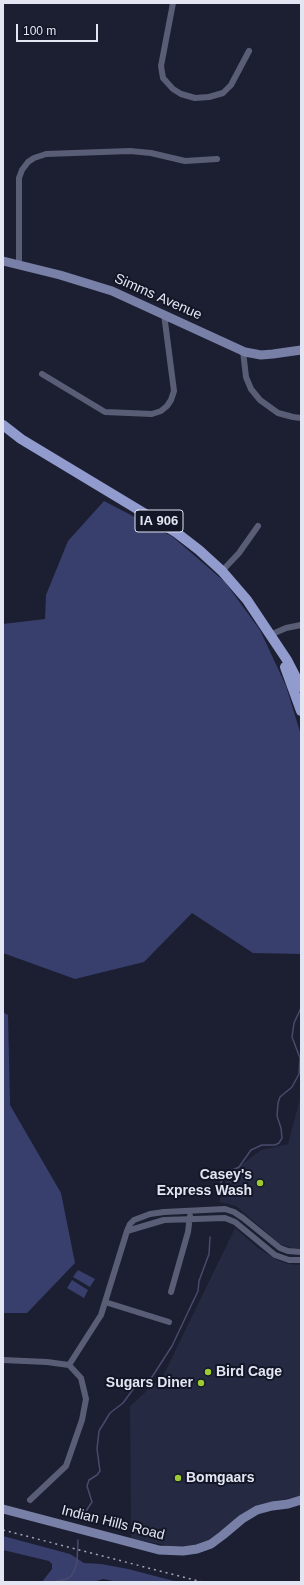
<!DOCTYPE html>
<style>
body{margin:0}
#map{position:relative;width:304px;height:1585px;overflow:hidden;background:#1c1f31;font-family:Helvetica,sans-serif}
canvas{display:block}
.frame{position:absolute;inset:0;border:4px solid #e3e6f2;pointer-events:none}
.scale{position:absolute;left:16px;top:24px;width:82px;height:18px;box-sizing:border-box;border:2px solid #e3e6f2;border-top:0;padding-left:5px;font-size:12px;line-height:14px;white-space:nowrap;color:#e3e6f2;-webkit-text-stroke:3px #131627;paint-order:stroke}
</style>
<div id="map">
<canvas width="304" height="1585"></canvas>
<div class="frame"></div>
<div class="scale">100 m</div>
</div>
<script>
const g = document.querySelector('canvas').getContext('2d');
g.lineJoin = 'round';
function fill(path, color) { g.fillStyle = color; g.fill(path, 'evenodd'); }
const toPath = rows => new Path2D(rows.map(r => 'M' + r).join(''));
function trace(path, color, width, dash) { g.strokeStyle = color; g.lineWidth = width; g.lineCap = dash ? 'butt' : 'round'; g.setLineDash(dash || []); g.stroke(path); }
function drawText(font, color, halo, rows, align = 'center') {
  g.font = font + ' Helvetica,sans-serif'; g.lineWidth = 4; g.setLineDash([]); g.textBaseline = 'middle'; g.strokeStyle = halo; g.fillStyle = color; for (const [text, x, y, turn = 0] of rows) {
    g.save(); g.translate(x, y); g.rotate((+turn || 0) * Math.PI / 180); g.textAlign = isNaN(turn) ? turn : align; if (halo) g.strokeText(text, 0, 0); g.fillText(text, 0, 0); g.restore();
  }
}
fill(toPath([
 [301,1095,301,1248,292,1248,280,1244,236,1206,219,1202,228,1175,261,1150,288,1144],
 [235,1228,258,1248,277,1260,288,1264,301,1265,301,1497,278,1500,251,1509,214,1538,199,1544,177,1547,131,1539,130,1406,163,1376]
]), '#252941');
fill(toPath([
 [104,501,173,537,225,582,260,630,286,686,301,735,301,954,253,953,192,913,144,962,75,979,3,953,3,624,45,619,46,595,68,541],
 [3,1012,8,1015,10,1105,61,1193,75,1263,27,1313,3,1313],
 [78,1270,95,1279,90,1287,73,1277],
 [72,1280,88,1290,84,1298,67,1288],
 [3,1536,70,1554,84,1563,101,1564,128,1569,178,1582,119,1582,103,1579,93,1582,42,1582,52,1569,52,1564,49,1561,3,1550]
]), '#383f6d');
trace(toPath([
 [218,1191,224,1174,239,1167,251,1150,262,1145,275,1145,279,1143,282,1138,281,1128,277,1116,278,1103,280,1097,292,1087,299,1074,300,1058,292,1037,294,1023,301,1008],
 [82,1517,92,1502,87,1486,89,1480,97,1475,100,1471,97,1449,99,1431,110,1413,123,1403,134,1388,152,1377,172,1346,198,1291,199,1281,209,1254,210,1237],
 [53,1582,67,1579,71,1576,74,1571,77,1563,78,1540]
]), '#4a496e', 1.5);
trace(toPath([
 [173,3,161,66,163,78,173,89,181,94,195,98,209,97,223,93,231,85,249,51],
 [19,265,19,178,22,170,28,162,34,158,46,154,130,151,151,153,185,161,217,159],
 [243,351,246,377,251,389,260,400,278,413,293,417,301,418],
 [42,374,105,412,152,414,161,411,167,406,171,400,174,391,164,314],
 [222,571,239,553,258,526],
 [270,635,286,628,301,625],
 [127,1231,164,1220,225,1218,235,1222,275,1255,289,1260,301,1260],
 [171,1292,188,1232,190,1216],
 [105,1302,169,1322],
 [3,1360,47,1362,69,1365,81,1378,86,1399,82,1420,66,1466,30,1500],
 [69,1365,101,1315,127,1231,130,1224,134,1220,150,1214,164,1212,225,1209,234,1212,243,1218,280,1248,288,1251,301,1252]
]), '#595e76', 6);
trace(toPath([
 [3,261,60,275,112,291,245,352,261,355,273,354,301,350],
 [3,1509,159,1550,183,1551,197,1549,211,1544,223,1535,242,1519,257,1510,272,1506,288,1504,301,1500]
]), '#7880a7', 9);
trace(toPath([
 [3,425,21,439,177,533,199,550,222,571,247,600,287,660,301,687],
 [285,667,301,711]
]), '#919bcd', 10);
trace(toPath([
 [3,1530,202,1582]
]), '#a1a4b2', 1.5, [2, 4]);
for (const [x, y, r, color] of [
 [260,1183,4,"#9cca31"],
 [208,1372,4,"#9cca31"],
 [201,1383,4,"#9cca31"],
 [178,1478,4,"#9cca31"]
]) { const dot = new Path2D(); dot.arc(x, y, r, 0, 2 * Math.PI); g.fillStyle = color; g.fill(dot); trace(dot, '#131627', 1.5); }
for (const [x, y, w] of [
 [159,521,48]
]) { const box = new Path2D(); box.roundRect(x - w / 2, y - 11, w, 22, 3); g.fillStyle = '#131627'; g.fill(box); trace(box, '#e3e6f2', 1); }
drawText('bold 13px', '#e3e6f2', null, [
 ["IA 906",159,521]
]);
drawText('14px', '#e3e6f2', '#131627', [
 ["Simms Avenue",158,297,24],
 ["Indian Hills Road",113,1523,14]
]);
drawText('bold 14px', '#e3e6f2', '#131627', [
 ["Casey's",252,1175],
 ["Express Wash",252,1191],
 ["Bird Cage",216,1372,"left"],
 ["Sugars Diner",193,1383],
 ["Bomgaars",186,1478,"left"]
], 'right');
</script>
